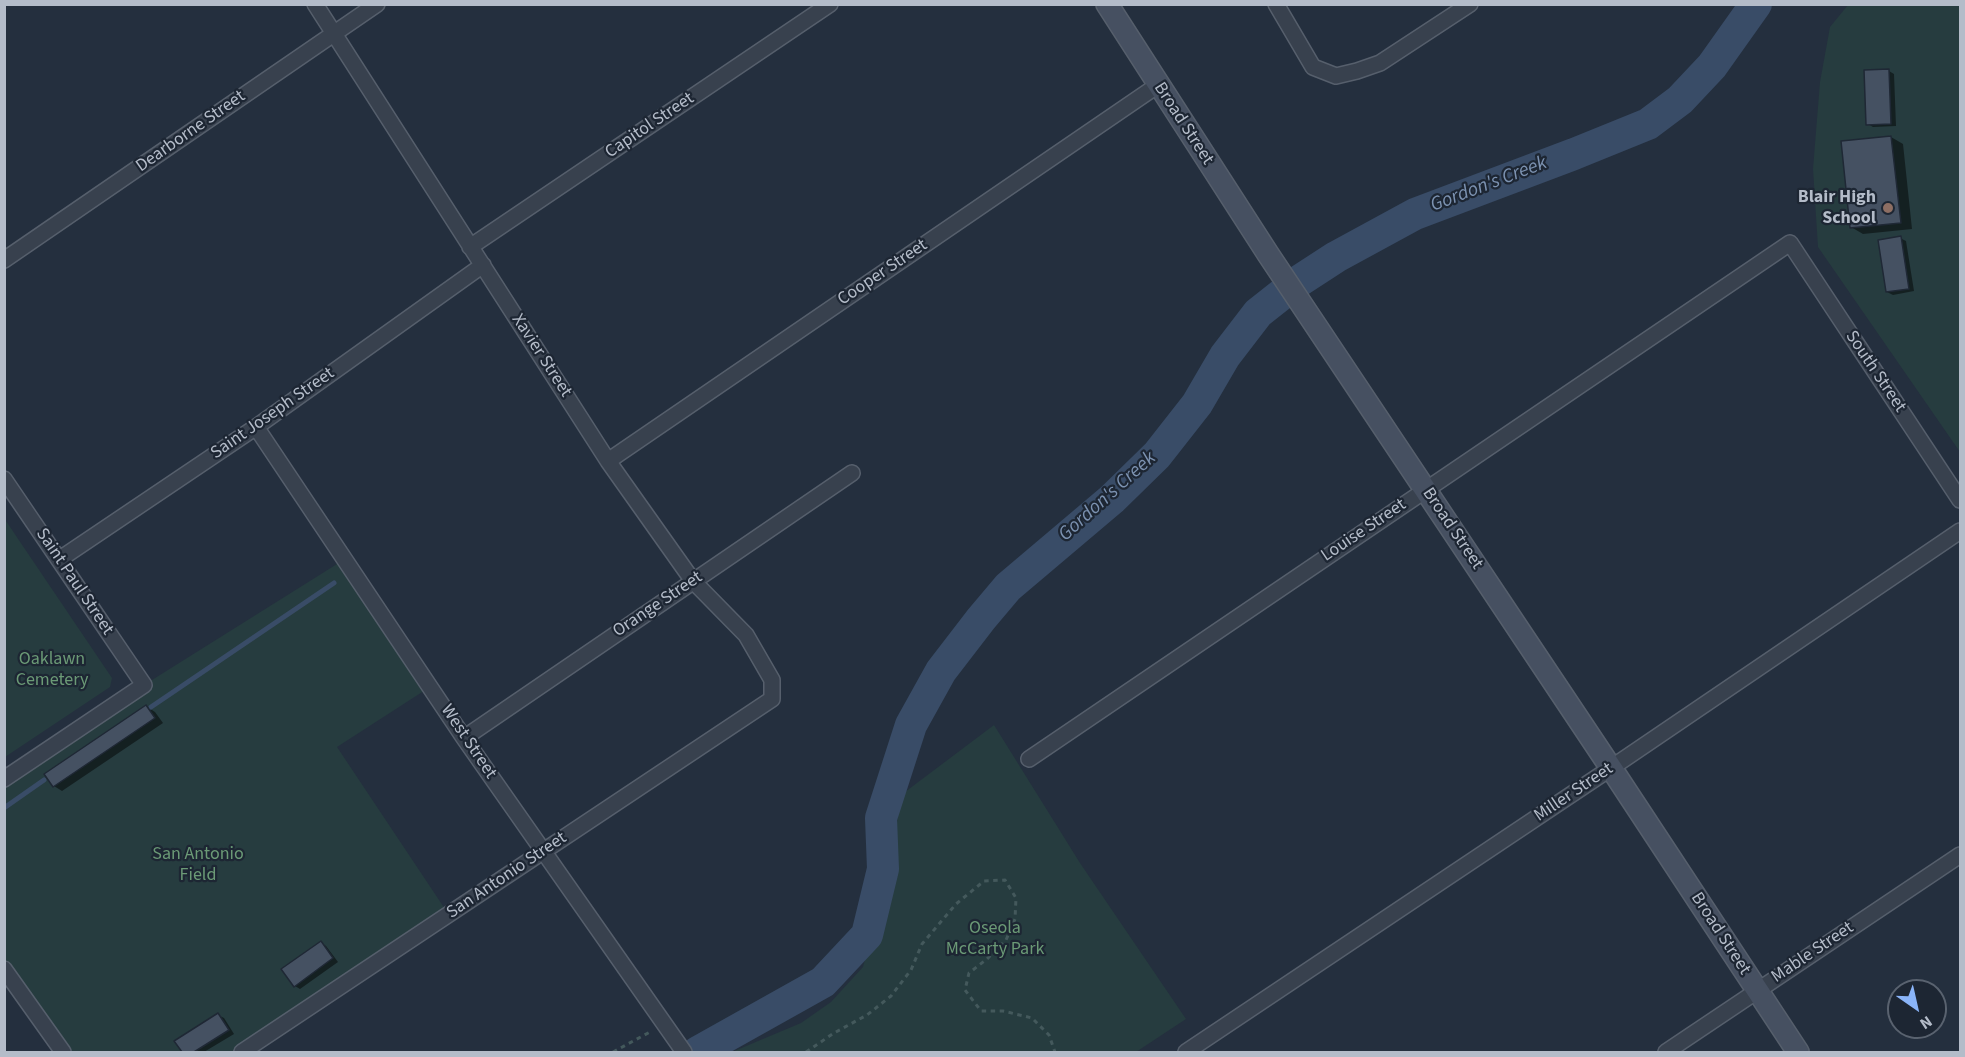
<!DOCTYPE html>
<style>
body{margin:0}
#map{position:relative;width:1965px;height:1057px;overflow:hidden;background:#242f3e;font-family:"Source Sans 3",sans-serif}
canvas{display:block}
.frame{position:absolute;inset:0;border:6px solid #b4bcc9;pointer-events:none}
.north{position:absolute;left:1887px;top:979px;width:60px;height:60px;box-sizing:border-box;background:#1d2633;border:2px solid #59626f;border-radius:50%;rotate:146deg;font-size:16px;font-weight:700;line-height:24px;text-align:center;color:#b4bcc9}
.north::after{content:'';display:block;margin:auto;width:21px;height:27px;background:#8ab4f8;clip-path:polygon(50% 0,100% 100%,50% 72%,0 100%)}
</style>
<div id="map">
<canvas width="1965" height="1057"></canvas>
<div class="frame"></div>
<div class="north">N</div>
</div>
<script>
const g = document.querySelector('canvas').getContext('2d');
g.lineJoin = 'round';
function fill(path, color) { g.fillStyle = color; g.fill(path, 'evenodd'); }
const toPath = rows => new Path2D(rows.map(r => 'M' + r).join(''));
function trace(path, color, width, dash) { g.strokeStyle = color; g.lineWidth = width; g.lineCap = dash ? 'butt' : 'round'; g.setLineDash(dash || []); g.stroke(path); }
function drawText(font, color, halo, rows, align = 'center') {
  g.font = font + ' "Source Sans 3",sans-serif'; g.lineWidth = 4.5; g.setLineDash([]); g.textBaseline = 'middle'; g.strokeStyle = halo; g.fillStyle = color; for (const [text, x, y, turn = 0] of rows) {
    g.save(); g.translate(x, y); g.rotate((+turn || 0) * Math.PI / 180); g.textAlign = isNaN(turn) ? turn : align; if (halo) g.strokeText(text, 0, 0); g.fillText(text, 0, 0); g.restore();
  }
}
fill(toPath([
 [1848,5,1960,5,1960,452,1818,247,1813,169,1820,82,1830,27],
 [4,518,112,678,110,687,5,757],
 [345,559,430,687,337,747,449,915,242,1052,63,1052,5,969,4,779,144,685],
 [994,725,1080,863,1186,1019,1136,1052,732,1052,801,1023,831,1002,863,967,869,945,880,924,891,896,895,863,894,842,901,795]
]), '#263c3f');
fill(toPath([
 [1889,71,1894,74,1896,126,1873,127,1868,124],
 [1891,137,1903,144,1912,229,1863,234,1851,227],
 [1900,238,1906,241,1914,291,1893,295,1887,292],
 [146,706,155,712,163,723,62,791,54,786],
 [321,943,326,946,338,962,300,989,295,986],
 [218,1015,224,1018,234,1034,204,1052,183,1052,176,1041]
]), '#0007');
trace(toPath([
 [151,707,334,583],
 [4,808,44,780]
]), '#394c67', 5);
trace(toPath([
 [698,1052,823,982,867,935,883,869,881,818,911,725,941,671,981,619,1008,587,1112,499,1157,455,1197,404,1225,356,1258,313,1296,283,1336,257,1415,214,1574,154,1648,124,1680,100,1712,66,1756,4]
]), '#394c67', 32);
const building = toPath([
 [1889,69,1891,124,1866,125,1864,70,1889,69],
 [1891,136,1901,223,1850,228,1841,141,1891,136],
 [1901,236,1909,289,1886,292,1878,240,1901,236],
 [146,705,155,718,53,787,44,774,146,705],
 [321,941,333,958,294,987,281,969,321,941],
 [218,1013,229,1030,194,1052,182,1052,174,1041,218,1013]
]);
fill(building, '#455162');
trace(building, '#1f2835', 1.5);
const street = toPath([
 [1276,4,1313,67,1336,76,1357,71,1380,63,1470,4],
 [470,247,830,4],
 [4,260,377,4],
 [256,427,464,738,684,1052],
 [608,461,1158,85],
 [4,479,144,685,4,779],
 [60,559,256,427,483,265],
 [464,738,852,473],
 [1029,759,1790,243,1960,500],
 [4,969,63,1052],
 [242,1052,772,699,772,680,746,635,693,581,608,461,315,4],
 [1186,1052,1611,768,1960,531],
 [1666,1052,1960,855]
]);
const secondary = toPath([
 [1107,4,1268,254,1611,768,1798,1052]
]);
trace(street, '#565f6c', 18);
trace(secondary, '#565f6c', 24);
trace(toPath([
 [613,1052,650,1032],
 [806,1052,834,1033,867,1015,891,996,911,970,922,944,956,904,984,881,1005,880,1016,898,1015,919,1006,940,987,959,969,973,965,990,981,1011,1003,1011,1032,1018,1049,1035,1055,1052]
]), '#44595c', 3, [4.5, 4.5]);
trace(street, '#38414e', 15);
trace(secondary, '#465061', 21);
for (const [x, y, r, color] of [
 [1888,208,6,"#8d6e63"]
]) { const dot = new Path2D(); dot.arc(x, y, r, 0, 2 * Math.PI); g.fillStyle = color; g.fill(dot); trace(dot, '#1d2633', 2); }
drawText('18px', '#b4bcc9', '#1d2633', [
 ["Broad Street",1183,124,57],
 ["Capitol Street",650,126,-34],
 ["Dearborne Street",191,132,-35],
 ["Cooper Street",883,273,-34],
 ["Xavier Street",541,356,57],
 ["South Street",1875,372,56],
 ["Saint Joseph Street",273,414,-35],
 ["Broad Street",1452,529,56],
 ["Louise Street",1364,531,-34],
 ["Saint Paul Street",74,582,56],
 ["Orange Street",658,605,-34],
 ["West Street",468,742,56],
 ["Miller Street",1574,793,-34],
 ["San Antonio Street",507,876,-34],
 ["Broad Street",1720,934,57],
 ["Mable Street",1813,953,-34]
]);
drawText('bold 18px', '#b4bcc9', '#1d2633', [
 ["Blair High",1876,198],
 ["School",1876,219]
], 'right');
drawText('18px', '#6b9a76', '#1d2633', [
 ["Oaklawn",52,660],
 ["Cemetery",52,681],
 ["San Antonio",198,855],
 ["Field",198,876],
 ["Oseola",995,929],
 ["McCarty Park",995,950]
]);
drawText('italic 20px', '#7c92b1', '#1d2633', [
 ["Gordon's Creek",1489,185,-21],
 ["Gordon's Creek",1108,497,-42]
]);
</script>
